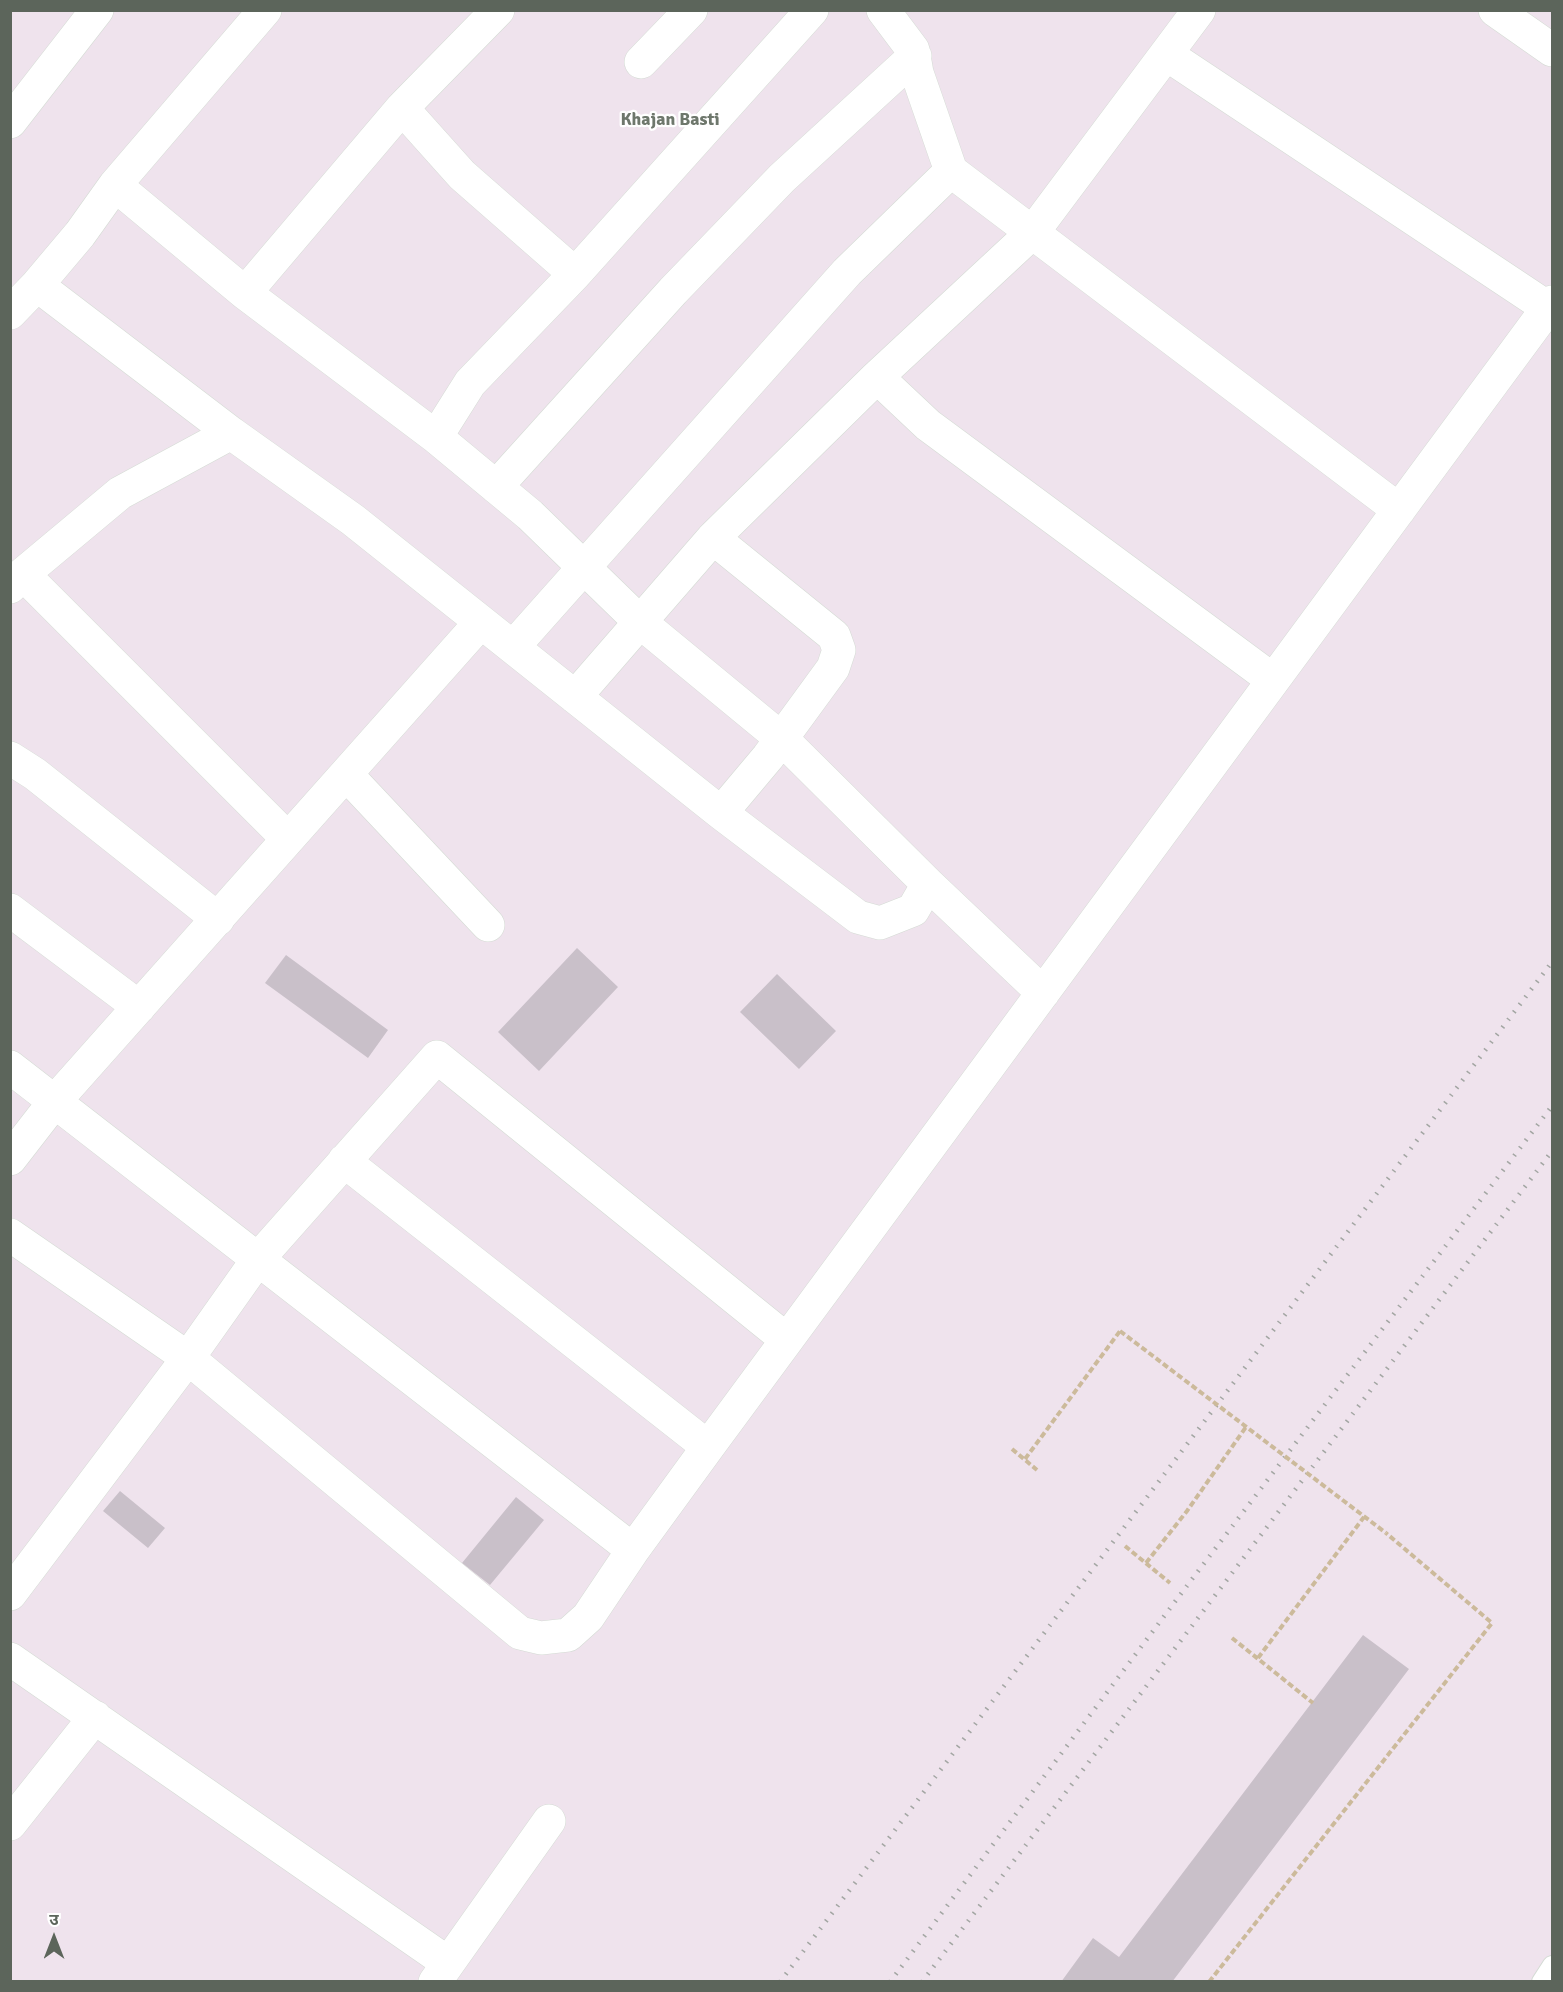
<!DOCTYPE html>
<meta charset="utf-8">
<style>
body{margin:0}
#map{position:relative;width:1563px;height:1992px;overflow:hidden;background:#efe3ed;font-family:Signika,"Noto Sans Devanagari",sans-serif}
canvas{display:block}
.frame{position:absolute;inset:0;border:12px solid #5c655b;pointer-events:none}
.north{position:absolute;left:24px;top:1908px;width:60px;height:60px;-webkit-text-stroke:4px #fff;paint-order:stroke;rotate:0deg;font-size:16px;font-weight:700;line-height:24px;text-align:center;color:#5c655b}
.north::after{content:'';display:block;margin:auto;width:21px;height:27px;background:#5c655b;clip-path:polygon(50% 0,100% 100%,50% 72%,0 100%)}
</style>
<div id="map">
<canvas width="1563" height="1992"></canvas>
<div class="frame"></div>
<div class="north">उ</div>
</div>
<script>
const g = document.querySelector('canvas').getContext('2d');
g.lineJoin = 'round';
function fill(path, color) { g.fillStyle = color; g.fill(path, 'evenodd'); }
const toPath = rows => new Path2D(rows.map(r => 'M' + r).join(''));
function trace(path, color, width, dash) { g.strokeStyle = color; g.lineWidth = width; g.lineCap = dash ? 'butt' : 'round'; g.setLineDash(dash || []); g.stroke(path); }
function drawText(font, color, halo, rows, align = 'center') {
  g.font = font + ' Signika,sans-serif'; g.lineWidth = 4.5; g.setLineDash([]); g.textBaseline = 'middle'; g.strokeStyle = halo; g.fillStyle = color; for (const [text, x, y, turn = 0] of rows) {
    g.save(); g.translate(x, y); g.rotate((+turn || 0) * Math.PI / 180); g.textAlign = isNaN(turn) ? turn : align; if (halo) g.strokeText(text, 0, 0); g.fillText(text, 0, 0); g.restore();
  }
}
fill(toPath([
 [577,948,618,987,539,1071,498,1032],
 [286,955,388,1030,368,1058,265,983],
 [777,974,836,1031,799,1069,740,1012],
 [120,1491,165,1528,148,1548,103,1511],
 [516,1497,544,1520,490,1585,462,1563],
 [1363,1635,1409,1669,1172,1982,1061,1982,1093,1938,1119,1957]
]), '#c9c0c9');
const service = toPath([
 [1541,1982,1552,1965]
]);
const minor = toPath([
 [883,10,913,50,917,73,951,171,1399,510],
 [1495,10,1552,50],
 [1166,54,1548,308],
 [641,62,691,10],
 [402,108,462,175,575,274],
 [10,122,97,10],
 [37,285,80,234,115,185,265,10],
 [245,293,402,108,498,10],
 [10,313,37,285,231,433,353,520,721,813,858,917,880,923,913,910,928,884,782,739,640,622,530,515,436,437,245,293,115,185],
 [877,377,928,425,1273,680],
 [436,437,470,383,575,274,812,10],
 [496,487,673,291,782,178,915,56],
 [713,538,834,636,839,650,833,668,768,757,721,813],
 [23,574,288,839],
 [10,587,23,574,120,493,231,433],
 [513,647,847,272,951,171],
 [575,697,713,538,877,377,1033,232,1199,10],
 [10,758,35,774,218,919],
 [346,774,488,925],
 [928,884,1043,993],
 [10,910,139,1007],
 [10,1067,633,1550],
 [10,1159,55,1101,481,622],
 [344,1161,708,1447],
 [10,1235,188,1358,520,1633,541,1638,568,1635,588,1617,633,1550,708,1447,1552,302],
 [10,1594,188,1358,258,1259,437,1057,787,1340],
 [10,1659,448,1963],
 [10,1824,95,1717],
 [435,1982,549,1821]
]);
trace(service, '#d4dbd4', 20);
trace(minor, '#d4dbd4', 34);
trace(toPath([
 [1012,1449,1037,1470],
 [1025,1459,1120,1331],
 [1125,1546,1170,1583],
 [1146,1563,1187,1511,1246,1427],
 [1232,1638,1313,1703],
 [1258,1658,1364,1517],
 [1209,1982,1492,1623,1386,1533]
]), '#ccba9b', 4, [6, 3]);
trace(service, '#fff', 18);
trace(minor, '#fff', 33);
trace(toPath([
 [780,1982,1552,962],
 [890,1982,1180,1595,1552,1106],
 [922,1982,1552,1151]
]), '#a3a6a3', 4.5, [1.5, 8]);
trace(toPath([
 [1120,1331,1386,1533]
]), '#ccba9b', 4, [6, 3]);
drawText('bold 18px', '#6e776c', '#fff', [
 ["Khajan Basti",670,120]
]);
</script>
